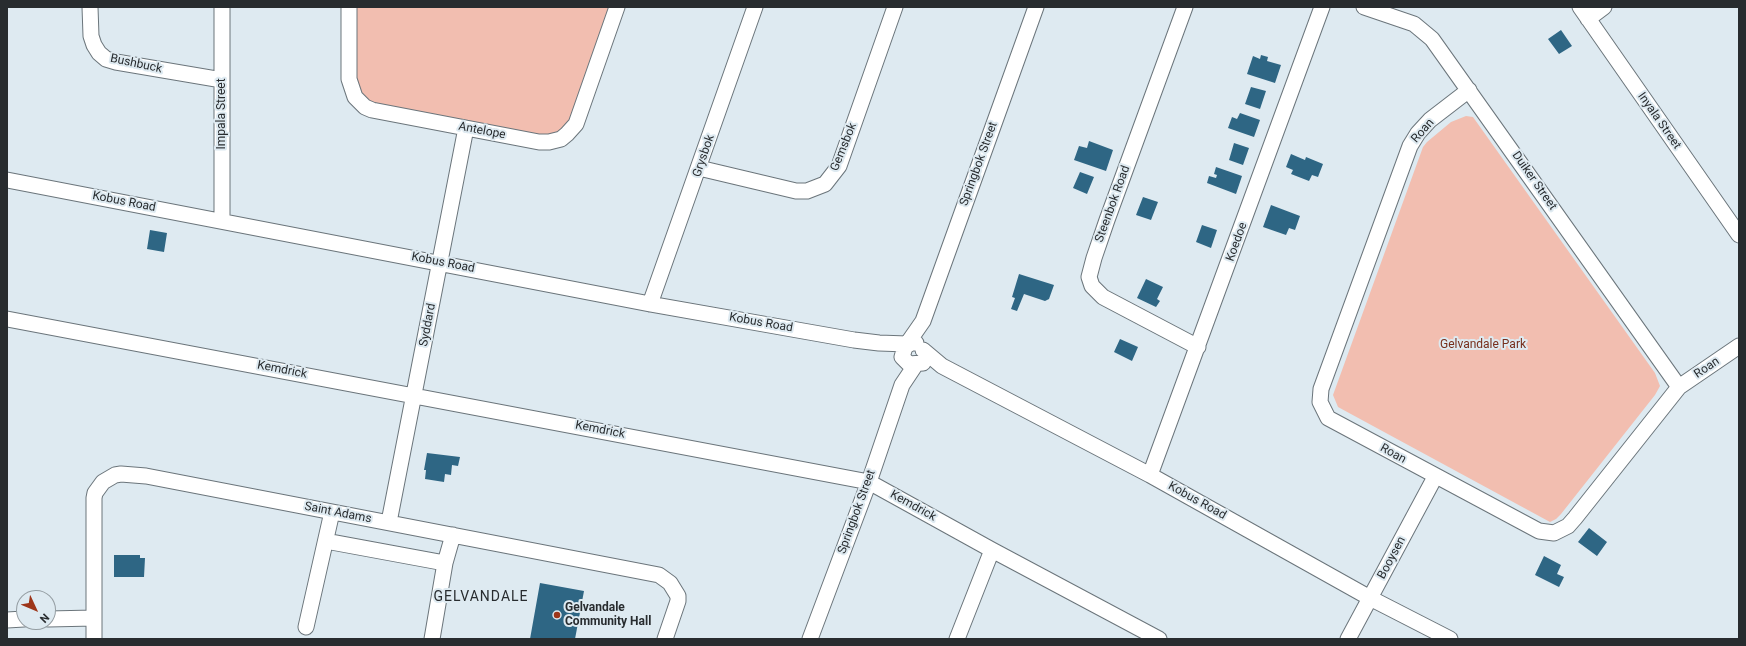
<!DOCTYPE html>
<style>
body{margin:0}
#map{position:relative;width:1746px;height:646px;overflow:hidden;background:#deeaf1;font-family:Roboto,sans-serif}
canvas{display:block}
.frame{position:absolute;inset:0;border:8px solid #282c2f;pointer-events:none}
.north{position:absolute;left:16px;top:590px;width:40px;height:40px;box-sizing:border-box;background:#deeaf1;border:1px solid #959ea3;border-radius:50%;rotate:134deg;font-size:11px;font-weight:700;line-height:16px;text-align:center;color:#282c2f}
.north::after{content:'';display:block;margin:auto;width:14px;height:18px;background:#9d3519;clip-path:polygon(50% 0,100% 100%,50% 72%,0 100%)}
</style>
<div id="map">
<canvas width="1746" height="646"></canvas>
<div class="frame"></div>
<div class="north">N</div>
</div>
<script>
const g = document.querySelector('canvas').getContext('2d');
g.lineJoin = 'round';
function fill(path, color) { g.fillStyle = color; g.fill(path, 'evenodd'); }
const toPath = rows => new Path2D(rows.map(r => 'M' + r).join(''));
function trace(path, color, width, dash) { g.strokeStyle = color; g.lineWidth = width; g.lineCap = dash ? 'butt' : 'round'; g.setLineDash(dash || []); g.stroke(path); }
function drawText(font, color, halo, rows, align = 'center') {
  g.font = font + ' Roboto,sans-serif'; g.lineWidth = 4; g.setLineDash([]); g.textBaseline = 'middle'; g.strokeStyle = halo; g.fillStyle = color; for (const [text, x, y, turn = 0] of rows) {
    g.save(); g.translate(x, y); g.rotate((+turn || 0) * Math.PI / 180); g.textAlign = isNaN(turn) ? turn : align; if (halo) g.strokeText(text, 0, 0); g.fillText(text, 0, 0); g.restore();
  }
}
fill(toPath([
 [356,7,611,7,569,122,562,131,550,135,538,135,367,102,362,97,356,78],
 [1466,116,1473,117,1655,373,1660,386,1655,395,1561,514,1556,519,1550,522,1338,407,1333,395,1423,147,1427,142,1451,122]
]), '#f2beb0');
fill(toPath([
 [1561,30,1572,46,1559,54,1548,39],
 [1261,55,1268,57,1267,61,1281,65,1275,83,1247,74,1253,56,1260,59],
 [1251,87,1266,91,1260,109,1245,104],
 [1240,113,1260,120,1254,137,1228,128,1232,117,1237,119],
 [1089,141,1113,150,1106,171,1074,160,1079,146,1087,148],
 [1234,143,1249,148,1243,165,1229,160],
 [1291,154,1305,160,1306,157,1323,164,1318,177,1312,175,1309,181,1291,174,1293,170,1286,167],
 [1216,167,1242,176,1236,194,1207,183,1209,176,1216,178,1217,175,1214,174],
 [1080,172,1094,177,1087,194,1073,188],
 [1143,197,1158,202,1151,220,1136,215],
 [1271,205,1300,216,1295,230,1289,228,1286,235,1263,227],
 [1202,225,1217,230,1211,248,1196,242],
 [150,230,167,233,164,252,147,249],
 [1019,274,1054,285,1049,299,1045,301,1024,294,1017,311,1011,309,1015,298,1012,297],
 [1146,279,1163,287,1157,299,1160,301,1156,307,1137,298],
 [1120,339,1138,347,1132,361,1114,352],
 [427,453,460,457,458,466,452,465,451,475,445,474,444,482,425,479,426,470,424,470],
 [1589,528,1607,542,1597,556,1578,542],
 [114,555,140,555,140,558,145,558,144,577,114,577],
 [1544,556,1561,565,1557,574,1564,577,1559,587,1535,575],
 [540,583,584,591,575,639,530,639]
]), '#2e6684');
const minor = toPath([
 [90,7,91,36,94,45,99,53,106,59,116,62,222,80],
 [349,7,349,79,355,97,365,107,372,110,466,128,539,142,549,142,561,139,567,134,576,124,617,7],
 [1185,7,1107,220,1094,258,1089,277,1092,286,1103,297,1198,347],
 [1364,7,1414,24,1432,39,1679,387],
 [1580,7,1739,235],
 [1588,19,1604,7],
 [1469,90,1430,120,1418,133,1410,146,1321,389,1320,402,1328,418,1539,531,1554,533,1568,526,1575,518,1679,387,1739,346],
 [699,168,796,191,807,191,825,184,839,166,895,7],
 [7,180,650,304,854,340,879,343,907,344,923,321,1036,7],
 [222,221,222,7],
 [650,304,755,7],
 [7,319,869,482,992,550,1159,639],
 [916,343,911,343,905,347,902,357,909,364,923,363],
 [923,350,942,366,1150,475,1370,598,1450,639],
 [1150,475,1322,7],
 [389,522,466,128],
 [326,541,445,563],
 [48,619,94,618],
 [7,620,24,619],
 [306,627,332,512],
 [94,639,94,498,95,493,103,482,115,475,121,474,146,476,659,575,670,583,678,596,678,601,665,639],
 [432,639,445,563,453,535],
 [810,639,869,482,902,385,916,364],
 [957,639,992,550],
 [1348,639,1435,477]
]);
trace(minor, '#6b757b', 17);
trace(minor, '#fff', 15);
for (const [x, y, r, color] of [
 [557,615,4,"#9d3519"]
]) { const dot = new Path2D(); dot.arc(x, y, r, 0, 2 * Math.PI); g.fillStyle = color; g.fill(dot); trace(dot, '#deeaf1', 1.5); }
drawText('12px', '#282c2f', '#deeaf1', [
 ["Bushbuck",136,64,12],
 ["Impala Street",222,114,-90],
 ["Inyala Street",1659,121,55],
 ["Antelope",482,131,11],
 ["Roan",1423,131,-49],
 ["Gemsbok",844,147,-68],
 ["Grysbok",704,156,-71],
 ["Springbok Street",979,164,-70],
 ["Duiker Street",1534,181,55],
 ["Kobus Road",124,202,11],
 ["Steenbok Road",1113,204,-70],
 ["Koedoe",1237,242,-70],
 ["Kobus Road",443,263,11],
 ["Kobus Road",761,323,10],
 ["Syddard",428,325,-79],
 ["Roan",1707,368,-34],
 ["Kemdrick",282,370,11],
 ["Kemdrick",600,430,11],
 ["Roan",1393,454,29],
 ["Kobus Road",1197,501,29],
 ["Kemdrick",913,506,29],
 ["Springbok Street",857,512,-70],
 ["Saint Adams",338,513,11],
 ["Booysen",1392,558,-62]
]);
drawText('12px', '#772f1c', '#deeaf1', [
 ["Gelvandale Park",1483,345]
]);
drawText('bold 12px', '#282c2f', '#deeaf1', [
 ["Gelvandale",565,608],
 ["Community Hall",565,622]
], 'left');
g.letterSpacing = '1px';
drawText('14px', '#282c2f', '#deeaf1', [
 ["GELVANDALE",481,597]
]);
g.letterSpacing = '0px';
</script>
